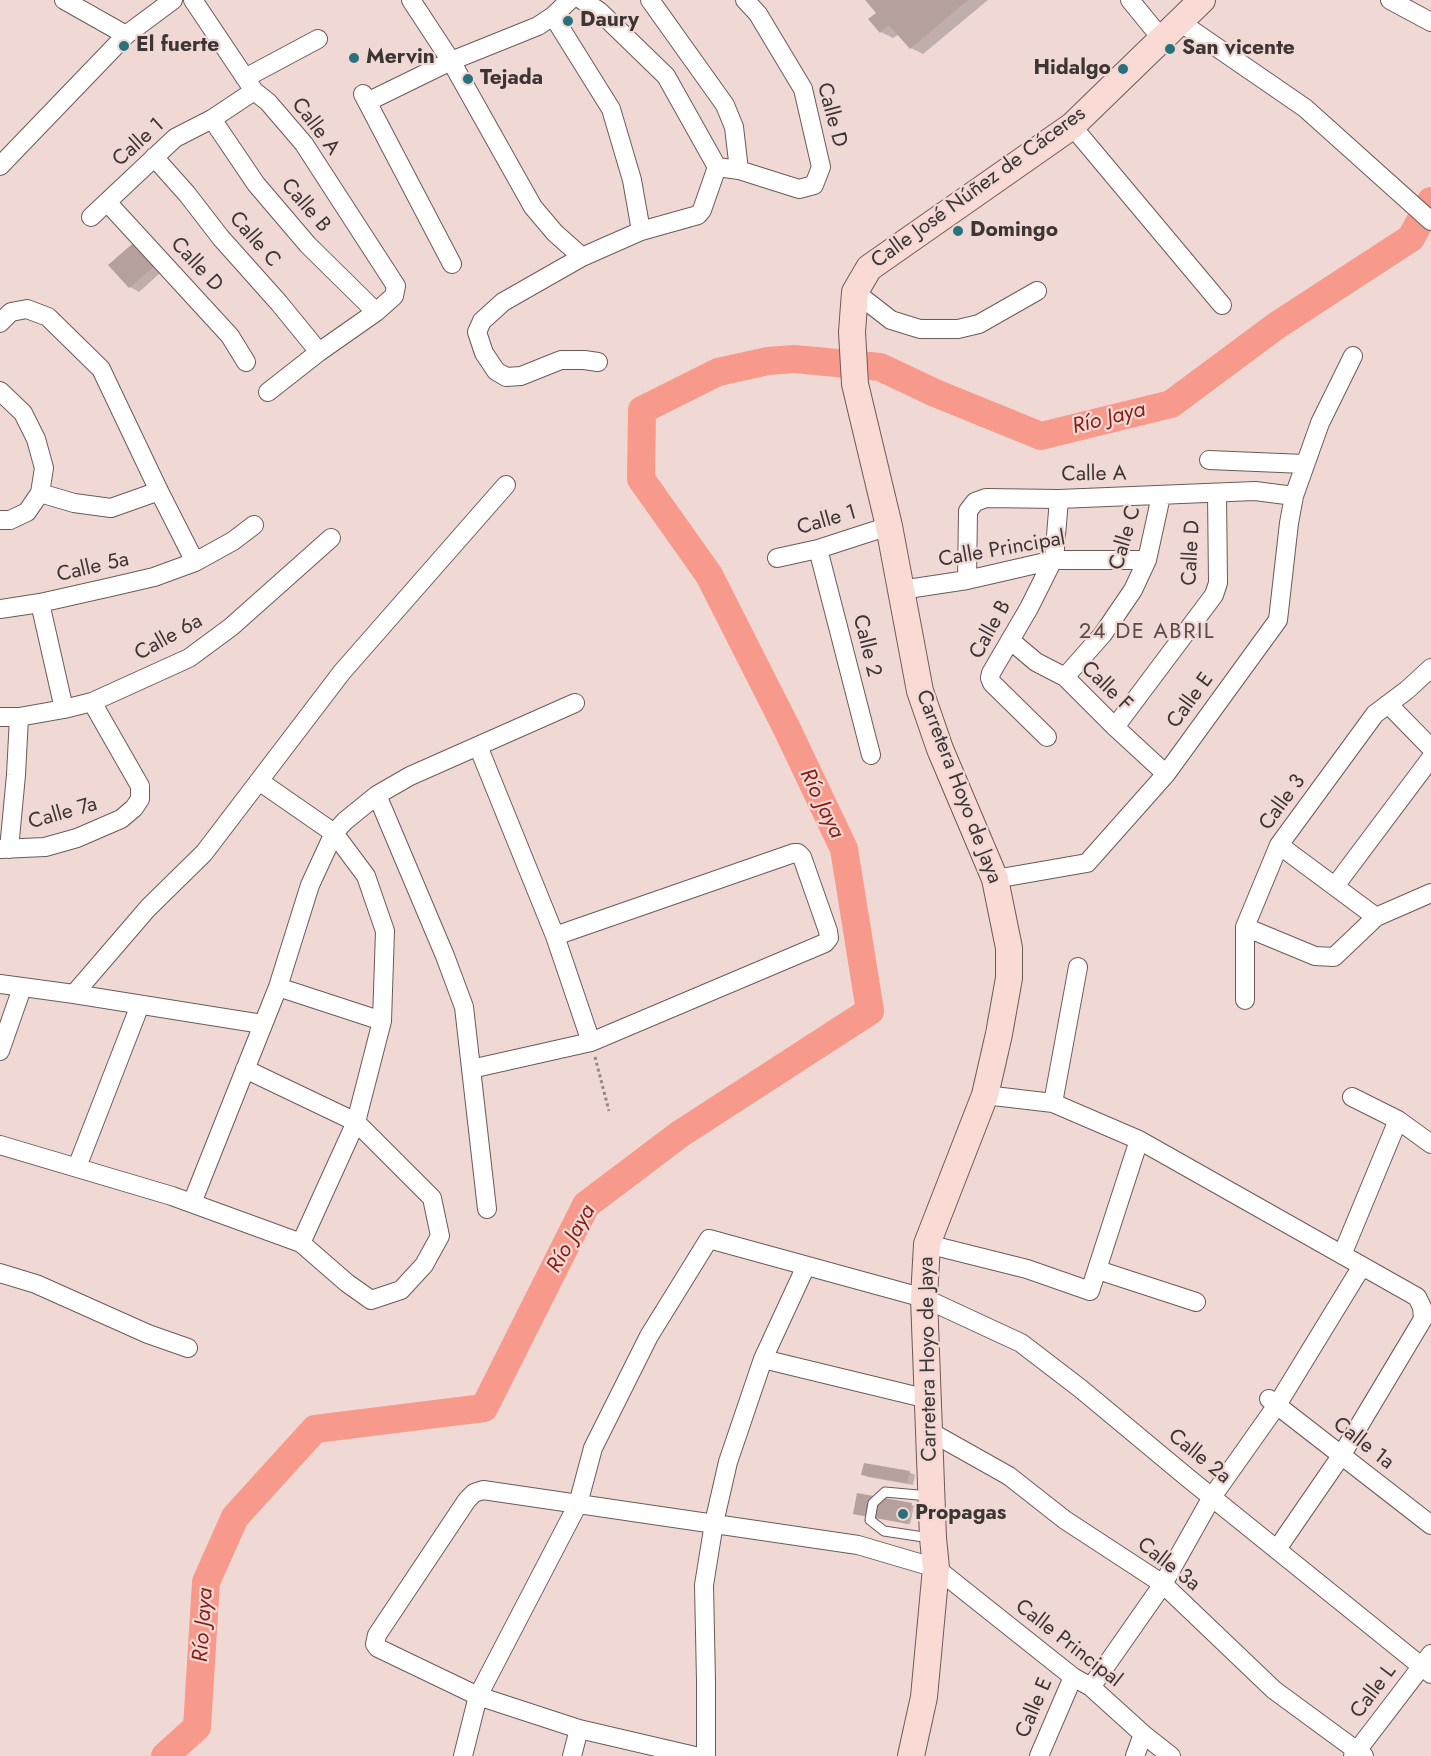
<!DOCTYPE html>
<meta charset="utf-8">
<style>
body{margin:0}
canvas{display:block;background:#f0d9d5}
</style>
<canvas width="1431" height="1756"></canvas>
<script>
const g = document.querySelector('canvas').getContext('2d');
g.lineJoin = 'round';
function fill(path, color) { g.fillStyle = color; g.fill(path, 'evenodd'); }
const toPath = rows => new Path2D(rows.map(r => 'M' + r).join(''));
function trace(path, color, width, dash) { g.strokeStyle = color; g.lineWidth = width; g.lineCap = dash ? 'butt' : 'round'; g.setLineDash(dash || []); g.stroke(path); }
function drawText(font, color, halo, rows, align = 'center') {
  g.font = font + ' Jost,sans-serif'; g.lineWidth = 4.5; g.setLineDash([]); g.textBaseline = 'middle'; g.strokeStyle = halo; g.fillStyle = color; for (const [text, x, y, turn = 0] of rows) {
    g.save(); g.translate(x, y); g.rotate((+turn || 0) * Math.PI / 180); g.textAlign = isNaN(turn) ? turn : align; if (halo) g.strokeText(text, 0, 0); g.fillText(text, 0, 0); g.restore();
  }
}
fill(toPath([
 [867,0,988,0,923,54,911,48,899,34,893,38,881,32,878,13],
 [138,241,167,267,139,292,130,287,110,265],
 [909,1472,915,1475,913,1485,868,1477,863,1474],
 [912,1505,914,1506,910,1524,857,1514]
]), '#0003');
trace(toPath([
 [165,1756,197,1727,206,1582,235,1517,315,1429,484,1408,586,1205,680,1134,870,1011,844,849,787,729,709,575,641,479,642,410,718,372,768,361,794,359,880,367,935,393,1041,436,1171,404,1276,326,1411,238,1431,201]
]), '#f89a8b', 28);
fill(toPath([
 [865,0,968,0,910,49,889,25,880,33,868,19,876,13],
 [138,239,159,262,129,288,108,265],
 [864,1463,910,1471,907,1483,861,1475],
 [857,1493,912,1503,908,1524,853,1514]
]), '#b5a09c');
const lane = toPath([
 [929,1496,885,1492,873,1503,870,1520,884,1531,930,1538]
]);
const street = toPath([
 [64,0,126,35],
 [193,0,254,91,268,102,304,144,396,286,394,296,376,312,319,352,268,392],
 [411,0,451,61,533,207,555,233,582,257],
 [582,0,599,11,666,76,717,167],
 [650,0,725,105,734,127,739,170],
 [1130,0,1161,38],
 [1390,0,1431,22],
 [553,16,611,109,632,180,641,231],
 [1180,22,1305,108,1431,221],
 [245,78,318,39],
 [363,94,452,264],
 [367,102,451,61,538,26,553,16,570,0],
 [212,119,256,184,308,245,376,312],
 [1072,126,1222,305],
 [154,157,187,194,221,238,279,303,319,352],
 [0,166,126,35,173,0],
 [717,167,739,170,799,189,814,185,821,167,803,89,758,14,745,0],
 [107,202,230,336,246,362],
 [91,217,175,138,212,119,254,91],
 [855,292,891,320,920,329,958,329,979,324,1037,291],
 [0,323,11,312,27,309,48,317,101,369,159,491,195,562,233,541,254,525],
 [598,362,584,360,561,360,521,376,506,377,496,371,484,353,477,332,482,321,503,302,582,257,641,231,698,215,702,210,717,167],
 [0,391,23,413,36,439,44,468,40,493,27,512,10,520,0,520],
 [1209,460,1304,464],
 [40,493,74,503,111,508,159,491],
 [818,549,871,755],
 [777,558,818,549,889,526],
 [1054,560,1059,499],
 [967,580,968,511,975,502,986,498,1059,499,1255,491,1294,496],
 [901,590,967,580,1054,560,1147,560],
 [40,603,64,709],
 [0,609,40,603,111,587,154,577,195,562],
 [1010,640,1036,662,1065,677,1115,727,1166,774],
 [1065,677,1103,634,1133,590,1147,560,1161,496],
 [1388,704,1431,748],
 [0,717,19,717,64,709,92,702,189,658,231,627,331,538],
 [1115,727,1214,595,1218,583,1217,494],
 [1047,737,992,683,990,678,991,673,1029,608,1052,562],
 [478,746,555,936,591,1042],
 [259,781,334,833,366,876,385,931,382,1021,356,1122,301,1243],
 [377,795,445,956,464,1007,487,1209],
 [1279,845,1376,917],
 [0,849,45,847,77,838,121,819,134,808,140,799,140,786,92,702],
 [9,849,16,775,19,717],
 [995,879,1087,863,1166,774,1278,620,1289,523,1294,496,1320,423,1353,356],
 [1335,886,1431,758],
 [1245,927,1315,956,1334,957,1376,917,1431,893],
 [0,984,74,994,262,1024],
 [278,987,382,1021],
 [74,994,148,908,204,853,342,672,506,485],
 [1245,1000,1245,927,1279,845,1375,714,1407,690,1431,668],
 [0,1051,22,988],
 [471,1069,591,1042,825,943,829,938,828,931,802,857,798,853,794,853,555,936],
 [985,1095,1053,1103,1139,1140,1417,1297,1422,1307,1423,1319,1341,1456,1277,1549],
 [1352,1097,1398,1120,1431,1144],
 [1053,1103,1078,967],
 [0,1145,172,1196,301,1243,347,1283,371,1300,401,1290,424,1265,440,1236,432,1198,356,1122,245,1069],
 [77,1167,140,1005],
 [192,1203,278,987,310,885,334,833,345,821,377,795,410,776,575,703],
 [927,1244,1027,1269,1090,1291,1139,1140],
 [1342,1255,1398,1120],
 [1098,1270,1196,1302],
 [0,1273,36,1284,148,1334,188,1348],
 [763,1359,928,1399],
 [1269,1399,1431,1525],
 [929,1431,1009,1476,1065,1520,1163,1584,1274,1690,1364,1756],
 [1091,1687,1163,1584,1212,1497,1277,1405,1362,1266],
 [463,1756,478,1696,578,1504,593,1448,649,1336,709,1239,924,1298,1021,1343,1081,1389,1188,1478,1431,1674],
 [572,1756,579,1729],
 [695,1756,579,1729,478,1696,378,1648,375,1644,377,1635,467,1500,474,1493,483,1490,858,1545,936,1568,1073,1677,1091,1687,1143,1734,1171,1756],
 [706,1756,706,1681,704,1585,714,1523,728,1462,763,1359,806,1266],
 [1039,1756,1073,1677],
 [1135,1756,1143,1734],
 [1353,1756,1431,1654]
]);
const secondary = toPath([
 [911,1756,924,1697,936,1568,933,1538,924,1298,927,1244,985,1095,999,1034,1009,978,1009,948,995,879,940,749,920,691,889,526,855,384,852,332,855,292,869,268,1072,126,1202,0]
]);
trace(lane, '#6d5a57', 11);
trace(street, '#6d5a57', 20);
trace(secondary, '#6d5a57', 28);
trace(toPath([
 [595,1057,609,1111]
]), '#978885', 3, [3, 3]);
trace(lane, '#fff', 9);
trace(street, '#fff', 18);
trace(secondary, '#f9dad5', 26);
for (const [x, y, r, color] of [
 [568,21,6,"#29717c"],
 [124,46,6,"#29717c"],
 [1170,49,6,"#29717c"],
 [354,58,6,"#29717c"],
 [1123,69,6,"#29717c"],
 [468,79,6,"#29717c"],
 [958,231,6,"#29717c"],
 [903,1514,6,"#29717c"]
]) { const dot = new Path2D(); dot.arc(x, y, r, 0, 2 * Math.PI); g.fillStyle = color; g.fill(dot); trace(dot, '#f0d9d5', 2); }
drawText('bold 21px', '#3d3533', '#f0d9d5', [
 ["Daury",580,21],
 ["El fuerte",136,46],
 ["San vicente",1182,49],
 ["Mervin",366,58],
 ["Hidalgo",1111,69,"right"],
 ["Tejada",480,79],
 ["Domingo",970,231],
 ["Propagas",915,1514]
], 'left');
drawText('21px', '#3d3533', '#f0d9d5', [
 ["Calle D",831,115,75],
 ["Calle A",315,127,53],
 ["Calle 1",139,143,-42],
 ["Calle José Núñez de Cáceres",979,188,-36],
 ["Calle B",305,206,49],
 ["Calle C",254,240,49],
 ["Calle D",196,265,47],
 ["Calle A",1094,475,-1],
 ["Calle 1",827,521,-16],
 ["Calle C",1126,538,-74],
 ["Calle Principal",1002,550,-10],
 ["Calle D",1192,553,-87],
 ["Calle 5a",93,568,-13],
 ["Calle B",991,630,-61],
 ["Calle 6a",169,638,-29],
 ["Calle 2",866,646,76],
 ["Calle F",1106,687,44],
 ["Calle E",1191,701,-54],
 ["Carretera Hoyo de Jaya",958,787,69],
 ["Calle 3",1283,803,-54],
 ["Calle 7a",63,814,-16],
 ["Carretera Hoyo de Jaya",929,1359,-91],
 ["Calle 1a",1363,1444,38],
 ["Calle 2a",1199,1457,39],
 ["Calle 3a",1168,1565,38],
 ["Calle Principal",1068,1644,38],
 ["Calle L",1374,1692,-53],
 ["Calle E",1035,1708,-67]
]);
drawText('italic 22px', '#881c13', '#f0d9d5', [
 ["Río Jaya",1109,419,-14],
 ["Río Jaya",821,804,64],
 ["Río Jaya",572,1239,-60],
 ["Río Jaya",204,1625,-86]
]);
g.letterSpacing = '1.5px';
drawText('22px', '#5c4a47', '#f0d9d5', [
 ["24 DE ABRIL",1147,633]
]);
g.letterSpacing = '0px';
</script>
